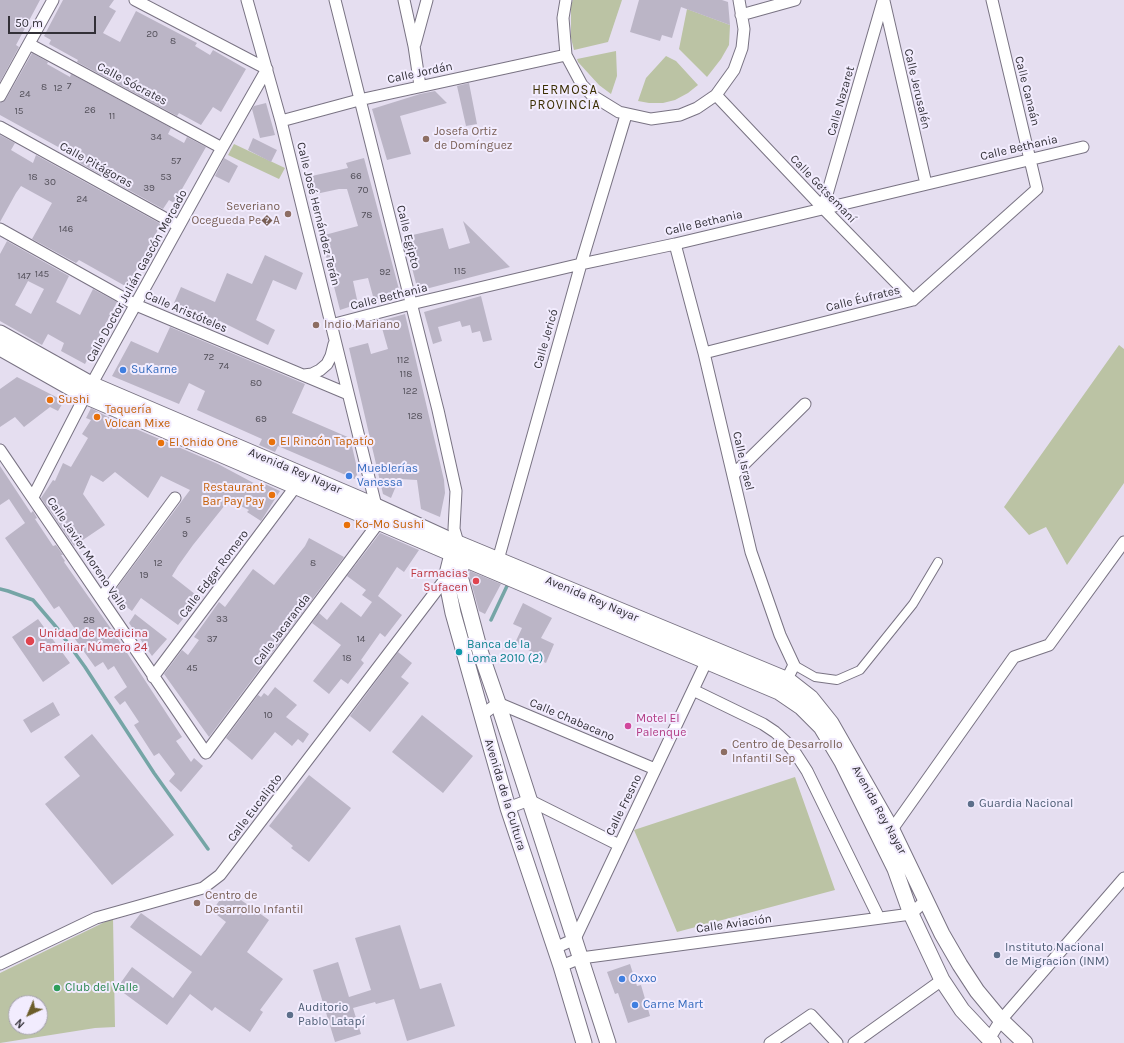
<!DOCTYPE html>
<meta charset="utf-8">
<style>
body{margin:0}
#map{position:relative;width:1124px;height:1043px;overflow:hidden;background:#e5def0;font-family:Karla,sans-serif}
canvas{display:block}
.north{position:absolute;left:8px;top:995px;width:40px;height:40px;box-sizing:border-box;background:#f2ecfe;border:1px solid #a5a1ae;border-radius:50%;rotate:224deg;font-size:11px;font-weight:700;line-height:16px;text-align:center;color:#323037}
.north::after{content:'';display:block;margin:auto;width:14px;height:18px;background:#6c5d2a;clip-path:polygon(50% 0,100% 100%,50% 72%,0 100%)}
.scale{position:absolute;left:8px;top:16px;width:88px;height:18px;box-sizing:border-box;border:2px solid #323037;border-top:0;padding-left:5px;font-size:12px;line-height:14px;white-space:nowrap;color:#323037;-webkit-text-stroke:3px #f2ecfe;paint-order:stroke}
</style>
<div id="map">
<canvas width="1124" height="1043"></canvas>
<div class="north">N</div>
<div class="scale">50 m</div>
</div>
<script>
const g = document.querySelector('canvas').getContext('2d');
g.lineJoin = 'round';
function fill(path, color) { g.fillStyle = color; g.fill(path, 'evenodd'); }
const toPath = rows => new Path2D(rows.map(r => 'M' + r).join(''));
function trace(path, color, width, dash) { g.strokeStyle = color; g.lineWidth = width; g.lineCap = dash ? 'butt' : 'round'; g.setLineDash(dash || []); g.stroke(path); }
function drawText(font, color, halo, rows, align = 'center') {
  g.font = font + ' Karla,sans-serif'; g.lineWidth = 4; g.setLineDash([]); g.textBaseline = 'middle'; g.strokeStyle = halo; g.fillStyle = color; for (const [text, x, y, turn = 0] of rows) {
    g.save(); g.translate(x, y); g.rotate((+turn || 0) * Math.PI / 180); g.textAlign = isNaN(turn) ? turn : align; if (halo) g.strokeText(text, 0, 0); g.fillText(text, 0, 0); g.restore();
  }
}
fill(toPath([
 [573,0,622,0,608,42,574,50,571,38,571,5],
 [687,9,730,25,729,45,721,59,707,77,679,49],
 [616,51,617,76,611,94,599,85,578,62,577,59],
 [666,56,676,61,698,85,688,93,675,100,663,103,649,103,638,101,646,78],
 [234,144,285,168,279,179,228,155],
 [1119,345,1124,349,1124,483,1067,565,1046,527,1029,535,1004,507],
 [795,777,835,890,677,932,634,830],
 [113,918,115,1027,95,1028,0,1043,0,973],
 [16,1003,40,1003,40,1027,16,1027]
]), '#bbc3a4');
trace(toPath([
 [0,589,8,591,33,600,57,628,85,667,154,773,208,849],
 [491,620,507,586]
]), '#75a5a6', 3.5);
fill(toPath([
 [0,0,40,0,16,45,19,47,0,82],
 [63,0,114,0,109,7,116,11,103,33,120,42,136,11,197,43,195,46,210,55,213,50,246,69,221,112,213,107,201,125,179,113,177,116,77,62,78,60,49,44,51,40,44,36],
 [639,0,722,0,728,2,730,25,681,7,672,38,662,35,660,41,630,32],
 [32,53,48,62,47,64,70,77,71,74,171,128,168,134,184,143,187,137,206,147,174,203,169,200,163,209,78,162,80,159,0,115,0,103,6,99],
 [469,83,477,124,466,126,457,86],
 [435,91,447,103,400,116,411,154,387,160,372,109,420,94],
 [266,103,275,135,260,138,252,109,254,106],
 [0,135,15,143,11,150,33,163,36,155,161,224,127,287,79,260,76,263,32,239,52,203,21,186,16,193,0,222],
 [253,138,277,150,271,162,248,150],
 [224,158,238,166,229,183,215,176],
 [364,158,400,293,374,300,368,278,353,281,358,304,340,310,321,236,358,226,347,189,339,189,311,195,307,177,348,168,346,163],
 [463,221,510,267,418,291,404,237,443,228,449,249,470,243],
 [7,241,69,276,56,302,80,315,93,289,117,302,85,364,61,351,64,343,48,334,42,345,0,321,0,254],
 [28,281,44,289,31,314,15,305],
 [265,255,303,273,296,290,273,280,256,320,275,330,268,345,220,321,218,323,174,303,181,287,215,302,227,273,252,284],
 [481,296,492,340,483,342,480,331,472,333,470,325,462,327,460,321,438,327,442,341,433,344,424,312],
 [405,314,444,480,445,493,440,517,421,509,417,480,399,479,391,498,383,494,349,348,368,343,371,354,388,349,380,321],
 [170,327,305,384,292,413,350,438,358,472,355,479,278,446,275,452,259,445,262,439,197,410,205,391,189,383,179,404,112,376,131,341,158,353],
 [17,377,64,401,58,411,50,407,24,427,15,417,0,427,0,389],
 [91,408,108,417,218,464,263,488,265,484,280,491,261,521,247,512,249,510,229,500,193,545,178,566,172,576,200,598,178,625,141,598,132,611,120,602,116,605,110,597,190,490,161,476,148,498,115,472,103,482,91,475,83,494,105,525,74,546,41,498,53,480,55,481,63,463,71,467,88,438,82,434,91,420,86,418],
 [0,466,31,513,33,511,37,518,35,519,53,546,56,545,63,555,61,555,65,561,64,562,114,633,182,737,176,741,191,762,194,758,203,766,181,792,169,781,175,774,159,753,154,756,134,725,139,722,125,701,120,705,114,697,127,687,114,666,108,670,103,662,95,667,70,632,75,629,59,606,54,609,5,538,25,523,9,499,0,505],
 [380,533,419,550,404,572,397,567,378,596,402,615,385,637,380,633,361,660,364,663,348,684,341,679,329,694,313,681,341,645,312,623,319,613,327,620,341,602,361,617,372,602,362,595,366,590,347,576],
 [309,538,344,557,209,737,164,674,182,650,188,655,199,640,194,637,219,602,225,607,253,569,274,585,305,546],
 [470,571,501,584,485,614,479,611,469,575],
 [523,603,552,618,541,638,554,644,546,663,532,657,534,653,515,643,522,628,513,624],
 [135,614,167,639,152,656,129,623],
 [38,619,70,663,43,682,12,637],
 [398,652,412,663,401,677,409,683,370,732,350,716],
 [275,687,297,705,286,717,309,734,303,743,298,739,292,746,275,732,252,760,226,738,258,695,261,697,264,693,268,696],
 [53,702,60,715,31,733,23,720],
 [422,715,473,756,443,793,392,752],
 [92,734,174,835,112,885,45,804,80,776,64,757],
 [309,775,351,808,309,862,291,848,293,846,269,826],
 [227,890,269,920,247,952,283,979,260,1010,263,1012,250,1032,215,1007,212,1011,190,994,167,1025,117,988,132,967,173,998,192,972,130,927,141,913,201,956,226,922,212,911],
 [400,925,420,989,441,983,455,1026,407,1041,394,999,376,1004,375,1002,353,1008,361,1034,335,1042,313,970,338,962,349,997,371,990,355,938],
 [630,964,637,986,641,985,650,1016,628,1023,618,993,615,994,607,972]
]), '#bbb5c6');
const pedestrian = toPath([
 [794,665,815,677,837,680,860,670,913,604,938,562]
]);
const minor = toPath([
 [247,0,281,121,376,506],
 [335,0,438,410,456,491,454,529,458,543],
 [404,0,414,46,420,86],
 [566,0,563,18,566,55,582,85,593,96,619,112,651,119,680,115,697,108,716,95,734,70,742,48,744,29,739,0],
 [884,1,926,184],
 [741,15,795,0],
 [29,44,222,148],
 [415,44,427,0],
 [716,95,823,208,913,300],
 [0,96,53,0],
 [281,121,359,100,566,55],
 [0,127,179,226],
 [823,208,883,1],
 [0,229,136,305,348,394],
 [675,244,704,353,751,552,780,635,794,665,784,685],
 [331,325,411,304,581,264,675,244,1083,147],
 [704,353,913,300,1037,189,992,0],
 [304,375,312,374,320,370,327,364,331,356,334,344],
 [0,450,195,737,206,753,379,522],
 [733,475,805,404],
 [33,497,85,396,222,148,267,69,135,0],
 [496,567,581,264,626,115],
 [101,598,175,498],
 [153,677,296,486],
 [693,690,763,724,775,732,785,741,796,754,807,771,879,918],
 [482,715,498,703,655,769],
 [508,808,529,800,619,845],
 [888,835,1014,657,1049,645,1124,542],
 [555,948,575,939,709,656],
 [0,964,96,918,203,888,220,875,446,578,451,577],
 [561,966,581,958,911,914,926,900],
 [989,1039,1001,1020,1124,878],
 [770,1043,811,1015,837,1043],
 [854,1043,942,980]
]);
const secondary = toPath([
 [0,333,91,384,376,506,448,539,788,680,811,698,831,723,892,830,942,934,960,965,977,991,1001,1020,1025,1043],
 [0,348,85,396,462,558,779,692,801,707,821,727,842,762,895,869,911,914,942,980,962,1010,993,1043],
 [450,545,452,554,446,578,453,613,508,808,561,966,584,1043],
 [460,549,462,558,460,576,480,651,498,703,608,1043]
]);
trace(pedestrian, '#797383', 10);
trace(minor, '#797383', 13);
trace(secondary, '#797383', 17);
trace(pedestrian, '#fff', 8);
trace(minor, '#fff', 11);
trace(secondary, '#fff', 15);
for (const [x, y, r, color] of [
 [426,139,4,"#8d6e63"],
 [288,214,4,"#8d6e63"],
 [316,325,4,"#8d6e63"],
 [123,370,4,"#3f7fe0"],
 [50,400,4,"#e8710a"],
 [97,417,4,"#e8710a"],
 [272,442,4,"#e8710a"],
 [161,443,4,"#e8710a"],
 [349,476,4,"#3f7fe0"],
 [272,495,4,"#e8710a"],
 [347,525,4,"#e8710a"],
 [476,581,4,"#e0444e"],
 [30,641,5,"#e0444e"],
 [459,652,4,"#0f9aa8"],
 [628,726,4,"#d1479c"],
 [724,752,4,"#8d6e63"],
 [971,804,4,"#5c6f8a"],
 [197,903,4,"#8d6e63"],
 [997,955,4,"#5c6f8a"],
 [622,979,4,"#3f7fe0"],
 [57,988,4,"#2e9e5b"],
 [635,1005,4,"#3f7fe0"],
 [290,1015,4,"#5c6f8a"]
]) { const dot = new Path2D(); dot.arc(x, y, r, 0, 2 * Math.PI); g.fillStyle = color; g.fill(dot); trace(dot, '#f2ecfe', 1.5); }
drawText('10px', '#54515b', null, [
 ["20",152,34],
 ["8",173,41],
 ["7",69,86],
 ["8",44,87],
 ["12",58,88],
 ["24",25,94],
 ["26",90,110],
 ["15",19,111],
 ["11",112,116],
 ["34",156,137],
 ["57",176,161],
 ["66",356,176],
 ["18",33,177],
 ["53",166,177],
 ["30",50,182],
 ["39",149,188],
 ["70",363,190],
 ["24",82,199],
 ["78",367,215],
 ["146",66,229],
 ["115",460,271],
 ["92",385,272],
 ["145",42,274],
 ["147",24,276],
 ["72",209,357],
 ["112",403,360],
 ["74",224,366],
 ["118",406,374],
 ["80",256,383],
 ["122",410,391],
 ["128",415,416],
 ["69",261,419],
 ["5",188,520],
 ["9",185,534],
 ["12",158,563],
 ["8",313,563],
 ["19",144,575],
 ["33",222,619],
 ["28",89,620],
 ["37",212,639],
 ["14",361,639],
 ["18",347,658],
 ["45",192,668],
 ["10",268,715]
]);
drawText('12px', '#323037', '#f2ecfe', [
 ["Calle Jordán",420,73,-12],
 ["Calle Sócrates",132,84,28],
 ["Calle Jerusalén",917,89,77],
 ["Calle Canaán",1027,91,76],
 ["Calle Nazaret",841,101,-74],
 ["Calle Bethania",1019,148,-13],
 ["Calle Pitágoras",96,165,29],
 ["Calle Getsemaní",823,189,46],
 ["Calle José Hernández Terán",318,214,76],
 ["Calle Bethania",704,223,-13],
 ["Calle Egipto",408,237,76],
 ["Calle Doctor Julián Gascón Mercado",137,276,-61],
 ["Calle Bethania",389,297,-14],
 ["Calle Éufrates",863,299,-14],
 ["Calle Aristóteles",186,312,23],
 ["Calle Jericó",546,339,-74],
 ["Calle Israel",743,461,77],
 ["Avenida Rey Nayar",295,471,23],
 ["Calle Javier Moreno Valle",87,554,56],
 ["Calle Edgar Romero",214,574,-53],
 ["Avenida Rey Nayar",592,599,23],
 ["Calle Jacaranda",282,630,-53],
 ["Calle Chabacano",572,720,23],
 ["Avenida de la Cultura",505,795,73],
 ["Calle Fresno",624,805,-64],
 ["Calle Eucalipto",255,808,-53],
 ["Avenida Rey Nayar",879,810,61],
 ["Calle Aviación",734,924,-8]
]);
drawText('12px', '#785e54', '#f2ecfe', [
 ["Josefa Ortiz",434,132],
 ["de Domínguez",434,146],
 ["Severiano",280,207,"right"],
 ["Ocegueda Pe�A",280,221,"right"],
 ["Indio Mariano",324,325],
 ["Centro de Desarrollo",732,745],
 ["Infantil Sep",732,759],
 ["Centro de",205,896],
 ["Desarrollo Infantil",205,910]
], 'left');
drawText('12px', '#366cbe', '#f2ecfe', [
 ["SuKarne",131,370],
 ["Mueblerías",357,469],
 ["Vanessa",357,483],
 ["Oxxo",630,979],
 ["Carne Mart",643,1005]
], 'left');
drawText('12px', '#c56008', '#f2ecfe', [
 ["Sushi",58,400],
 ["Taquería",105,410],
 ["Volcan Mixe",105,424],
 ["El Rincón Tapatío",280,442],
 ["El Chido One",169,443],
 ["Restaurant",264,488,"right"],
 ["Bar Pay Pay",264,502,"right"],
 ["Ko-Mo Sushi",355,525]
], 'left');
drawText('12px', '#be3a42', '#f2ecfe', [
 ["Farmacias",468,574],
 ["Sufacen",468,588],
 ["Unidad de Medicina",39,634,"left"],
 ["Familiar Número 24",39,648,"left"]
], 'right');
drawText('12px', '#0d838f', '#f2ecfe', [
 ["Banca de la",467,645],
 ["Loma 2010 (2)",467,659]
], 'left');
drawText('12px', '#b23c85', '#f2ecfe', [
 ["Motel El",636,719],
 ["Palenque",636,733]
], 'left');
drawText('12px', '#4e5e75', '#f2ecfe', [
 ["Guardia Nacional",979,804],
 ["Instituto Nacional",1005,948],
 ["de Migracion (INM)",1005,962],
 ["Auditorio",298,1008],
 ["Pablo Latapí",298,1022]
], 'left');
drawText('12px', '#27864d', '#f2ecfe', [
 ["Club del Valle",65,988]
], 'left');
g.letterSpacing = '1px';
drawText('13px', '#3b2f04', '#f2ecfe', [
 ["HERMOSA",565,90],
 ["PROVINCIA",565,105]
]);
g.letterSpacing = '0px';
</script>
